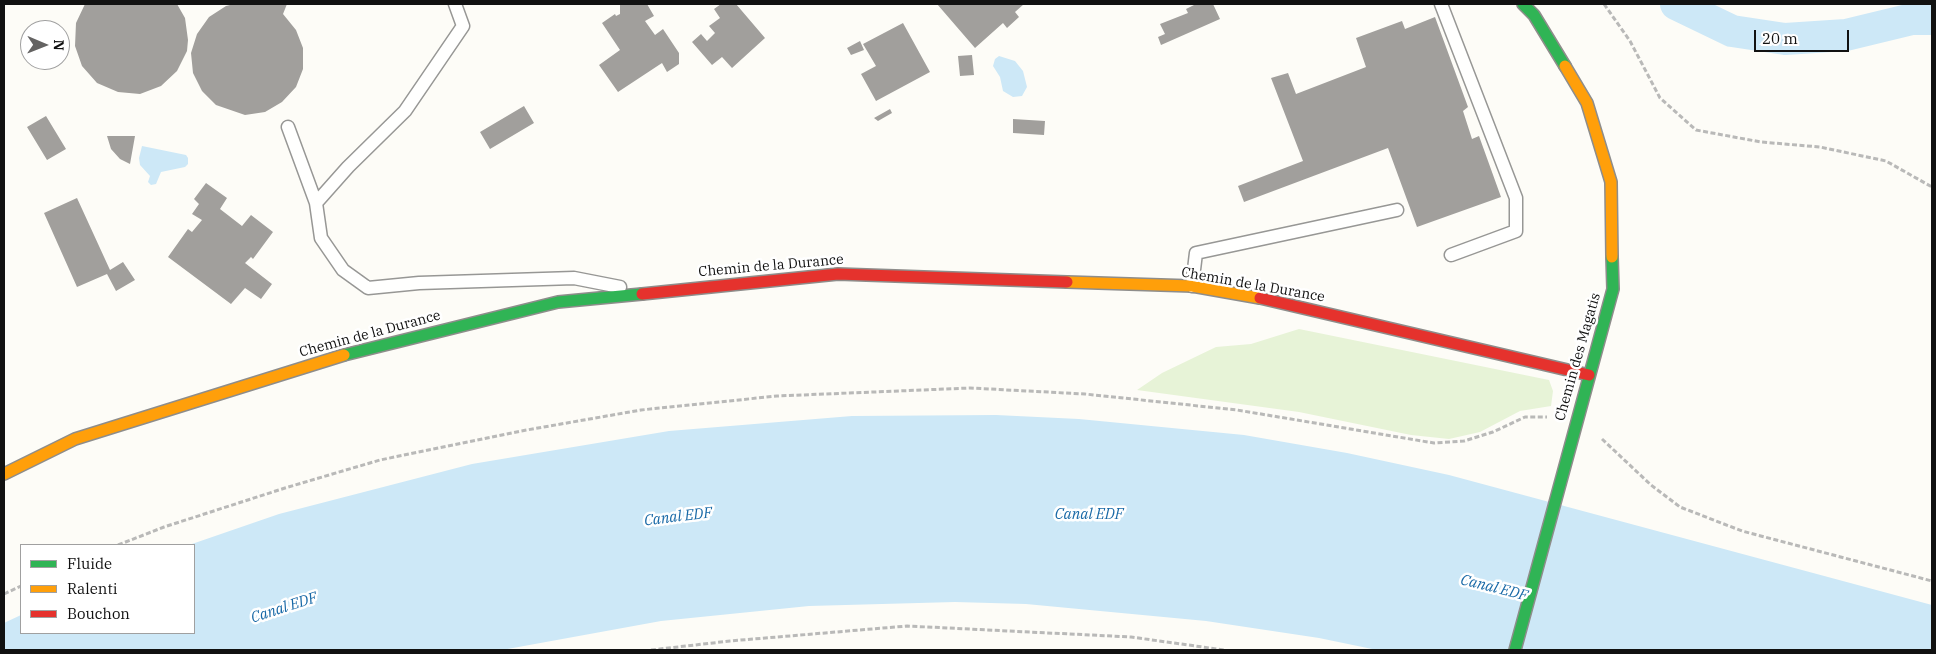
<!DOCTYPE html>
<style>
body{margin:0}
#map{position:relative;width:1936px;height:654px;overflow:hidden;background:#fdfcf7;font-family:"IBM Plex Serif",serif}
canvas{display:block}
.frame{position:absolute;inset:0;border:5px solid #111;pointer-events:none}
.legend{position:absolute;left:20px;top:544px;width:175px;height:90px;box-sizing:border-box;background:#fff;border:1px solid #a0a0a0;margin:0;padding:6px 9px;list-style:none;font-size:15px;color:#111}
.legend li{display:flex;align-items:center;gap:10px;height:25px}
.legend b{width:25px;border:1px solid #a0a0a0}
.north{position:absolute;left:20px;top:20px;width:50px;height:50px;box-sizing:border-box;background:#fff;border:1px solid #a0a0a0;border-radius:50%;rotate:91deg;font-size:14px;font-weight:700;line-height:20px;text-align:center;color:#111}
.north::after{content:'';display:block;margin:auto;width:18px;height:22px;background:#646362;clip-path:polygon(50% 0,100% 100%,50% 72%,0 100%)}
.scale{position:absolute;left:1754px;top:30px;width:95px;height:22px;box-sizing:border-box;border:2px solid #111;border-top:0;padding-left:6px;font-size:15px;line-height:18px;white-space:nowrap;color:#111;-webkit-text-stroke:4px #fff;paint-order:stroke}
</style>
<div id="map">
<canvas width="1936" height="654"></canvas>
<div class="frame"></div>
<ul class="legend">
<li><b style="height:6px;background:#30b455"></b>Fluide</li>
<li><b style="height:6px;background:#ff9f0a"></b>Ralenti</li>
<li><b style="height:6px;background:#e5322d"></b>Bouchon</li>
</ul>
<div class="north">N</div>
<div class="scale">20 m</div>
</div>
<script>
const g = document.querySelector('canvas').getContext('2d');
g.lineJoin = 'round';
function fill(path, color) { g.fillStyle = color; g.fill(path, 'evenodd'); }
const toPath = rows => new Path2D(rows.map(r => 'M' + r).join(''));
function trace(path, color, width, dash) { g.strokeStyle = color; g.lineWidth = width; g.lineCap = dash ? 'butt' : 'round'; g.setLineDash(dash || []); g.stroke(path); }
function drawText(font, color, halo, rows, align = 'center') {
  g.font = font + ' "IBM Plex Serif",serif'; g.lineWidth = 5; g.setLineDash([]); g.textBaseline = 'middle'; g.strokeStyle = halo; g.fillStyle = color; for (const [text, x, y, turn = 0] of rows) {
    g.save(); g.translate(x, y); g.rotate((+turn || 0) * Math.PI / 180); g.textAlign = isNaN(turn) ? turn : align; if (halo) g.strokeText(text, 0, 0); g.fillText(text, 0, 0); g.restore();
  }
}
fill(toPath([
 [1299,329,1549,380,1553,391,1551,406,1520,411,1480,432,1449,439,1411,435,1299,412,1137,390,1162,373,1216,347,1251,344]
]), '#e7f3d7');
fill(toPath([
 [999,56,1015,61,1023,71,1027,87,1022,96,1013,97,1003,91,1000,77,993,66,995,59],
 [142,146,186,155,188,158,188,164,185,167,161,172,156,184,151,185,148,182,150,176,140,165,139,158],
 [996,415,1079,419,1244,435,1347,453,1449,475,1932,605,1932,650,1377,650,1319,638,1206,621,1026,604,955,602,809,606,661,621,502,650,4,650,4,623,21,615,21,633,194,633,194,545,189,545,279,514,472,464,669,431,852,416]
]), '#cde8f7');
trace(toPath([
 [1676,4,1732,31,1785,39,1846,35,1912,19,1932,19]
]), '#cde8f7', 32);
fill(toPath([
 [85,4,177,4,185,18,188,40,187,51,177,71,161,86,140,94,118,92,97,83,82,66,75,46,76,23],
 [234,4,287,4,283,14,296,30,303,48,303,69,296,87,282,102,265,112,245,115,216,105,202,91,193,73,191,53,197,34,209,17,226,6],
 [620,4,647,4,654,16,645,21,655,35,663,29,679,53,679,64,667,72,662,63,618,92,599,65,620,50,602,23,615,14,616,16,620,14],
 [721,4,736,4,765,38,732,68,722,57,712,65,692,42,701,34,707,41,715,33,709,26,720,18,714,9],
 [937,4,1024,4,1015,12,1019,17,1007,28,1003,23,975,48],
 [1196,4,1213,4,1220,19,1161,45,1158,37,1165,34,1160,24,1188,13,1186,9],
 [1435,17,1468,107,1463,111,1472,139,1479,136,1501,197,1417,227,1388,148,1244,202,1238,186,1303,161,1271,78,1288,73,1296,94,1366,67,1356,38,1402,21,1405,29],
 [903,23,930,72,876,101,861,74,876,66,863,44],
 [860,41,864,50,851,55,847,48],
 [972,55,974,75,960,76,958,56],
 [524,106,534,123,490,149,480,132],
 [890,109,892,113,878,121,874,118],
 [46,116,66,149,47,160,27,127],
 [1013,119,1045,121,1044,135,1013,133],
 [107,136,135,136,130,164,120,159,111,149],
 [206,183,227,198,220,209,242,226,251,215,273,232,253,259,251,257,245,263,272,284,261,299,245,288,231,304,168,257,188,229,192,232,202,220,192,214,199,204,194,199],
 [77,198,110,270,123,262,135,280,116,291,107,274,77,287,44,213]
]), '#a19f9c');
const lane = toPath([
 [455,4,463,26,405,111,348,167,316,203,321,238,343,270,368,288,419,283,574,278,620,287],
 [1441,4,1516,198,1516,231,1451,255],
 [288,127,316,203],
 [1192,286,1196,253,1397,210]
]);
const fast = toPath([
 [1523,4,1534,15,1565,66],
 [344,355,558,302,642,294],
 [1515,650,1613,289,1612,257]
]);
const slow = toPath([
 [1565,66,1587,103,1611,182,1612,257],
 [1067,282,1192,286,1260,298],
 [4,474,75,439,344,355]
]);
const jam = toPath([
 [642,294,838,274,1067,282],
 [1260,298,1589,375]
]);
trace(lane, '#979795', 15);
trace(fast, '#8e8d8b', 14);
trace(slow, '#8e8d8b', 14);
trace(jam, '#8e8d8b', 14);
trace(toPath([
 [1604,4,1630,41,1660,98,1696,130,1761,142,1820,147,1886,161,1932,187],
 [1602,439,1651,485,1680,507,1742,531,1932,581],
 [118,545,164,527,285,488,380,460,521,431,641,410,777,396,970,388,1085,394,1237,410,1434,443,1464,441,1493,432,1525,417,1547,417],
 [4,594,21,586],
 [651,650,730,641,907,626,1131,637,1224,650]
]), '#b9b9b8', 3, [5, 2.5]);
trace(lane, '#fffffe', 12);
trace(fast, '#30b455', 11);
trace(slow, '#ff9f0a', 11);
trace(jam, '#e5322d', 11);
drawText('14px', '#111', '#fff', [
 ["Chemin de la Durance",771,266,-5],
 ["Chemin de la Durance",1253,285,10],
 ["Chemin de la Durance",370,334,-15],
 ["Chemin des Magatis",1578,357,-74]
]);
drawText('italic 15px', '#1768a6', '#fff', [
 ["Canal EDF",1089,515],
 ["Canal EDF",678,517,-7],
 ["Canal EDF",1494,588,14],
 ["Canal EDF",284,608,-18]
]);
</script>
